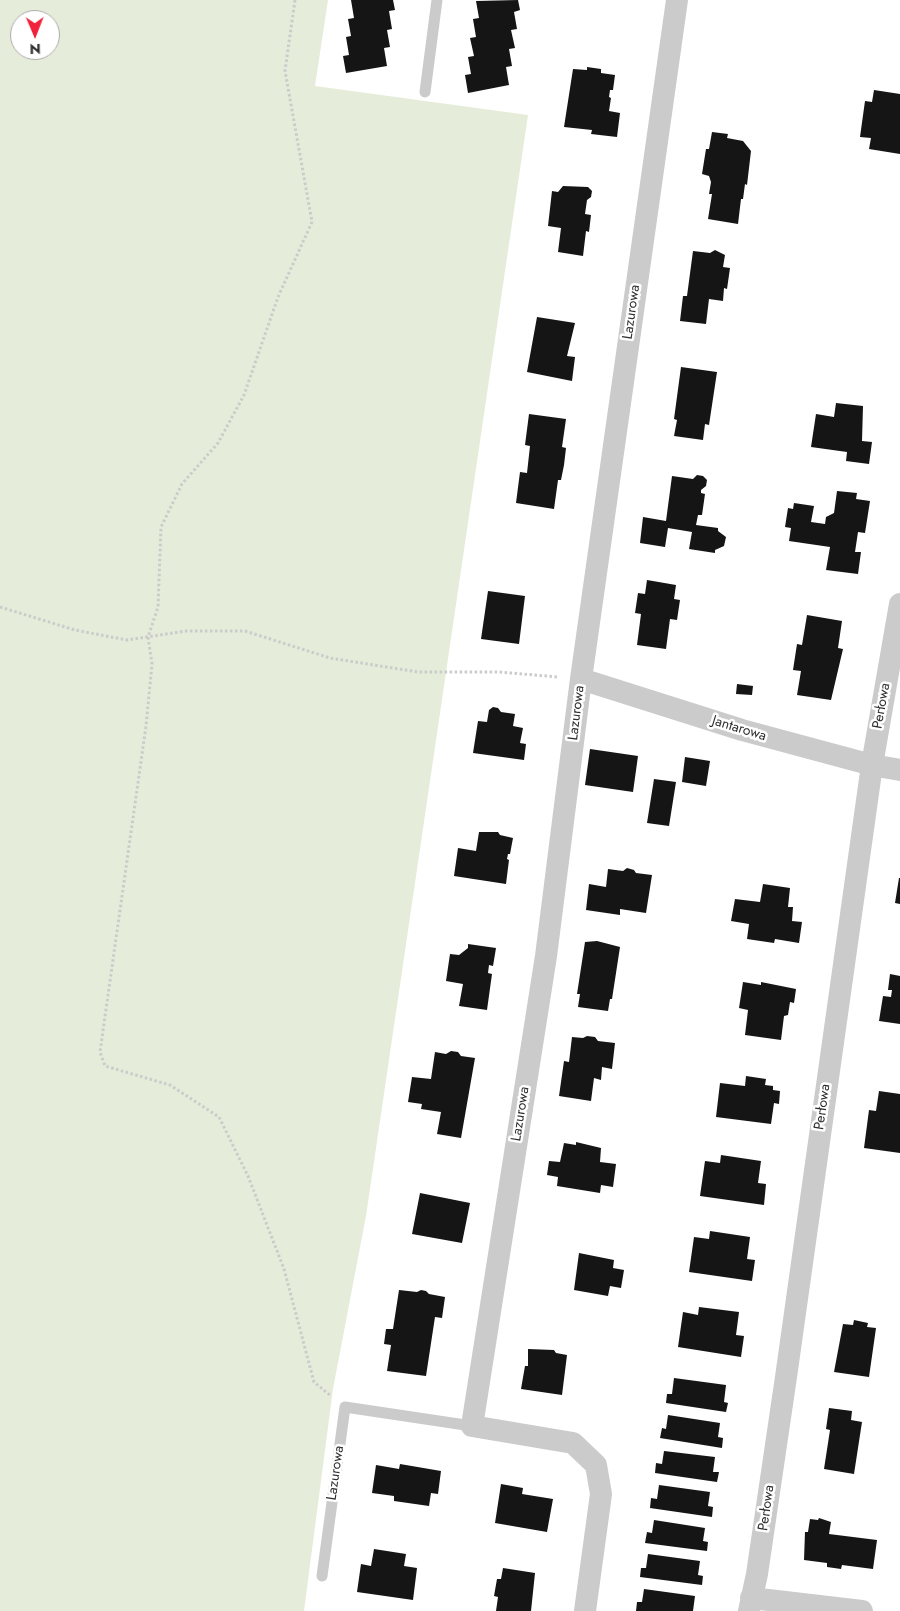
<!DOCTYPE html>
<meta charset="utf-8">
<style>
body{margin:0}
#map{position:relative;width:900px;height:1611px;overflow:hidden;background:#fff;font-family:Jost,sans-serif}
canvas{display:block}
.north{position:absolute;left:10px;top:10px;width:50px;height:50px;box-sizing:border-box;background:#fff;border:1px solid #ababab;border-radius:50%;rotate:179deg;font-size:14px;font-weight:700;line-height:20px;text-align:center;color:#2e2e2e}
.north::after{content:'';display:block;margin:auto;width:18px;height:22px;background:#f3223b;clip-path:polygon(50% 0,100% 100%,50% 72%,0 100%)}
</style>
<div id="map">
<canvas width="900" height="1611"></canvas>
<div class="north">N</div>
</div>
<script>
const g = document.querySelector('canvas').getContext('2d');
g.lineJoin = 'round';
function fill(path, color) { g.fillStyle = color; g.fill(path, 'evenodd'); }
const toPath = rows => new Path2D(rows.map(r => 'M' + r).join(''));
function trace(path, color, width, dash) { g.strokeStyle = color; g.lineWidth = width; g.lineCap = dash ? 'butt' : 'round'; g.setLineDash(dash || []); g.stroke(path); }
function drawText(font, color, halo, rows, align = 'center') {
  g.font = font + ' Jost,sans-serif'; g.lineWidth = 5; g.setLineDash([]); g.textBaseline = 'middle'; g.strokeStyle = halo; g.fillStyle = color; for (const [text, x, y, turn = 0] of rows) {
    g.save(); g.translate(x, y); g.rotate((+turn || 0) * Math.PI / 180); g.textAlign = isNaN(turn) ? turn : align; if (halo) g.strokeText(text, 0, 0); g.fillText(text, 0, 0); g.restore();
  }
}
fill(toPath([
 [0,0,328,0,315,86,528,115,366,1216,333,1389,304,1611,0,1611],
 [20,20,50,20,50,50,20,50]
]), '#e5edda');
fill(toPath([
 [351,0,393,0,395,10,389,11,392,29,387,30,390,47,384,48,387,66,346,73,343,56,349,55,346,37,351,36,348,19,354,18],
 [518,0,520,10,514,12,517,29,511,30,515,48,509,49,512,66,506,67,509,85,468,93,465,75,471,74,468,57,474,56,470,38,476,37,473,19,479,18,476,1],
 [587,67,601,69,601,73,615,75,613,90,610,90,609,97,611,98,609,111,620,113,617,137,591,134,592,130,564,127,573,69,587,70],
 [874,90,900,94,900,154,869,149,871,138,860,137,865,101,872,102],
 [712,132,728,134,727,138,743,141,751,151,747,185,745,184,743,199,741,199,738,224,708,219,712,194,709,194,711,182,709,176,702,174,706,149,709,149],
 [563,186,588,187,592,191,591,197,587,200,585,214,591,215,589,232,586,231,583,256,558,252,561,228,548,226,552,191,558,192],
 [715,250,725,255,723,267,730,268,727,289,724,288,723,301,709,299,706,324,680,321,683,296,687,296,693,251,710,253],
 [537,317,575,323,567,356,575,357,572,381,527,372],
 [681,367,717,372,709,425,705,424,703,440,674,436,677,420,674,419],
 [836,403,863,406,862,441,872,442,869,464,846,461,847,452,811,447,816,414,834,417],
 [529,414,566,419,562,447,566,448,564,465,561,480,558,480,554,509,516,503,520,472,527,473,530,446,525,445],
 [697,475,703,476,707,480,706,486,701,490,701,493,705,494,702,515,698,515,696,525,718,528,718,531,726,537,724,546,715,550,715,553,689,549,692,532,668,528,665,547,640,543,643,517,666,521,672,476,693,479],
 [837,491,857,493,856,499,870,501,865,533,858,532,855,552,861,552,858,574,826,570,830,547,789,541,791,528,785,527,788,508,793,509,794,503,814,506,811,522,825,524,826,517,834,513],
 [647,580,676,585,674,599,680,600,677,620,670,619,666,649,637,645,641,614,635,613,638,593,645,594],
 [488,591,525,596,519,644,481,639],
 [807,615,842,621,838,648,843,649,831,700,797,695,801,671,793,670,797,644,802,645],
 [737,684,753,686,752,695,736,694],
 [493,707,498,708,501,712,515,714,513,726,523,728,520,743,526,744,524,760,473,753,478,721,487,722,489,710],
 [590,749,638,756,633,792,585,785],
 [685,757,710,761,706,786,682,782],
 [654,779,676,782,669,826,647,823],
 [479,832,498,832,500,835,513,838,510,854,508,854,507,859,509,860,506,884,454,876,458,848,476,851],
 [627,868,634,870,636,873,652,875,646,913,620,909,620,915,586,910,589,884,606,887,608,869,623,871],
 [899,878,900,878,900,904,895,903],
 [763,884,790,888,788,907,793,907,792,921,802,922,799,943,775,939,774,943,747,939,749,924,731,921,735,899,760,902],
 [597,941,620,947,612,999,610,999,608,1011,578,1007,580,994,577,994,585,942],
 [468,944,496,948,493,966,489,965,488,973,492,974,487,1010,459,1006,463,984,446,981,450,954,459,955,468,948],
 [890,974,900,976,900,1024,879,1021,883,996,891,997,892,990,888,990],
 [743,982,761,985,761,982,796,989,794,1003,790,1002,788,1015,784,1016,781,1040,745,1035,748,1010,739,1008],
 [587,1036,595,1037,598,1041,615,1043,612,1069,602,1067,601,1080,594,1078,591,1101,559,1096,564,1061,569,1062,572,1037,583,1038],
 [451,1051,458,1052,461,1056,475,1058,461,1138,437,1134,441,1112,421,1109,422,1104,408,1102,412,1077,431,1079,435,1052,446,1054],
 [746,1076,766,1079,765,1085,773,1086,773,1090,780,1091,779,1104,774,1103,771,1124,716,1117,720,1083,745,1086],
 [879,1091,900,1094,900,1153,864,1148,869,1110,876,1111],
 [576,1142,601,1148,600,1162,616,1164,613,1187,601,1185,600,1193,557,1186,558,1177,547,1175,549,1161,560,1162,564,1143,576,1145],
 [721,1155,761,1161,758,1183,766,1184,764,1205,700,1196,705,1161,720,1163],
 [420,1193,470,1203,462,1243,412,1234],
 [710,1231,750,1237,747,1259,755,1260,752,1281,689,1272,694,1237,709,1239],
 [579,1253,614,1260,613,1268,624,1270,621,1288,610,1286,608,1296,574,1290],
 [399,1290,417,1292,421,1290,426,1291,429,1294,445,1297,442,1318,435,1317,426,1376,387,1371,391,1345,384,1344,386,1329,393,1329],
 [699,1307,739,1312,736,1335,744,1336,741,1357,678,1347,683,1312,698,1315],
 [854,1320,868,1323,867,1327,876,1328,869,1377,834,1372,843,1324,853,1325],
 [528,1349,554,1350,556,1353,567,1355,562,1395,521,1389,525,1366,528,1366],
 [674,1378,726,1385,724,1402,728,1403,726,1412,666,1403,667,1394,672,1394],
 [829,1408,852,1411,851,1420,862,1422,854,1474,824,1469,830,1430,826,1429],
 [668,1415,720,1423,718,1437,723,1438,722,1448,660,1438,662,1428,666,1429],
 [664,1451,715,1457,713,1472,719,1472,717,1482,655,1473,656,1463,662,1464],
 [400,1464,441,1471,438,1494,431,1493,429,1506,394,1501,394,1496,372,1493,376,1465,399,1469],
 [501,1484,523,1488,522,1494,553,1499,547,1532,495,1523],
 [659,1485,710,1492,708,1506,713,1507,712,1517,650,1508,651,1498,657,1499],
 [819,1518,831,1522,829,1534,877,1540,873,1569,842,1565,841,1569,827,1567,827,1563,804,1560,805,1532,808,1532,810,1519,818,1520],
 [654,1520,705,1528,703,1541,708,1542,707,1551,645,1543,647,1532,652,1533],
 [374,1549,406,1554,404,1566,417,1568,413,1600,357,1592,361,1564,371,1566],
 [648,1554,700,1561,698,1575,703,1576,702,1585,640,1577,641,1568,646,1568],
 [503,1568,535,1573,531,1611,496,1611,498,1597,494,1596,497,1579,501,1579],
 [644,1589,695,1596,693,1611,636,1611,637,1602,642,1602]
]), '#151515');
trace(toPath([
 [295,0,285,71,312,222,278,297,244,395,218,443,182,484,161,527,158,607,148,637,152,664,146,726,100,1052,105,1066,170,1085,219,1117,248,1176,284,1269,314,1382,331,1396],
 [0,607,75,630,127,640,186,631,245,631,330,658,418,672,499,672,558,677]
]), '#cbcbcb', 3, [2.5, 2.5]);
trace(toPath([
 [425,92,437,0],
 [322,1576,345,1407,472,1426]
]), '#cbcbcb', 11);
trace(toPath([
 [581,679,742,730,872,765,900,770],
 [751,1598,862,1611],
 [585,1611,601,1494,596,1465,573,1443,472,1426,546,956,581,679,677,0],
 [749,1611,757,1574,786,1377,872,765,900,604]
]), '#cbcbcb', 22);
drawText('14px', '#2e2e2e', '#fff', [
 ["Lazurowa",632,312,-82],
 ["Perłowa",882,706,-80],
 ["Lazurowa",577,713,-83],
 ["Jantarowa",739,729,17],
 ["Perłowa",823,1107,-82],
 ["Lazurowa",521,1114,-81],
 ["Lazurowa",336,1473,-82],
 ["Perłowa",767,1508,-82]
]);
</script>
